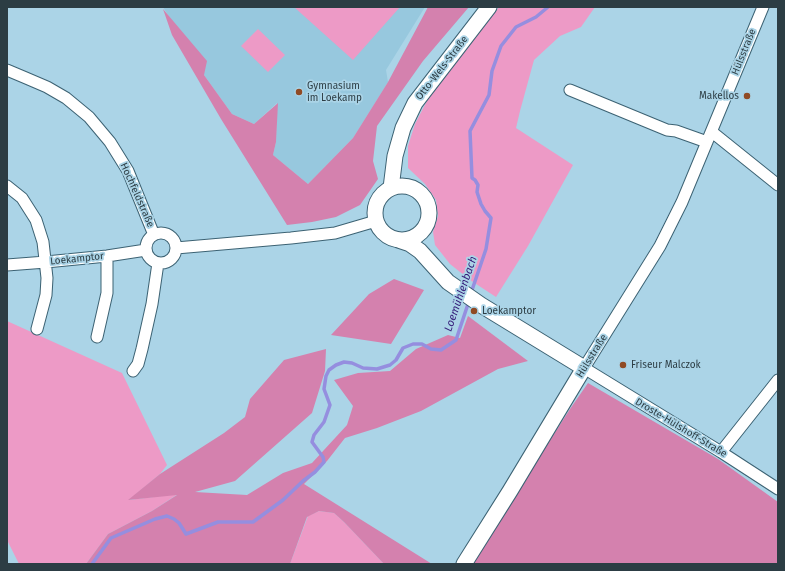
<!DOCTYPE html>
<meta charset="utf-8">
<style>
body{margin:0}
#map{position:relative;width:785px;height:571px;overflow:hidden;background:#abd4e7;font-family:"Fira Sans",sans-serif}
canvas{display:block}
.frame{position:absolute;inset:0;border:8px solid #2c3d44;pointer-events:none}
</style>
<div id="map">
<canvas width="785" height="571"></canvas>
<div class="frame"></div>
</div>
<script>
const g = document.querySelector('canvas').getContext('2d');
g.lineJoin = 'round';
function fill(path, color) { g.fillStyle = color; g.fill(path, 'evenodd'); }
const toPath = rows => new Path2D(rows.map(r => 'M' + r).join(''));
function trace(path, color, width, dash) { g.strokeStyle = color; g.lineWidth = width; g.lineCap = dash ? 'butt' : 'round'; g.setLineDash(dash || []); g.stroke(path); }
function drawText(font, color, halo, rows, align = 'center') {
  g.font = font + ' "Fira Sans",sans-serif'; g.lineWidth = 3.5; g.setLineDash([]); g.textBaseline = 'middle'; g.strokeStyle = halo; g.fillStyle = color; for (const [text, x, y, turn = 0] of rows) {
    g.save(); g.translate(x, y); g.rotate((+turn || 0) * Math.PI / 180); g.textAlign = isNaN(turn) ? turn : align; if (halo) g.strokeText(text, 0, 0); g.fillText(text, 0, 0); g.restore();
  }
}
fill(toPath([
 [163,7,425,7,386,70,388,82,353,138,308,184,273,155,276,142,277,103,254,124,232,114,204,75]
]), '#97c8de');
fill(toPath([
 [294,7,400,7,353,60],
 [499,7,595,7,581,27,560,36,534,60,520,111,516,128,573,165,528,246,496,297,470,280,450,264,435,245,433,232,438,216,436,200,425,184,408,168,408,146,415,124,430,95],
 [258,29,285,55,268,72,241,46],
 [7,321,122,373,167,465,160,474,129,500,178,494,152,511,108,534,86,564,19,564,7,540],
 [319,511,334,513,344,522,384,564,290,564,308,516]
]), '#ed9ac6');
fill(toPath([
 [428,7,469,7,423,61,377,126,373,161,378,179,360,205,336,217,312,222,287,225,221,119,172,35,163,9,207,61,204,75,232,114,254,124,278,103,276,142,273,155,308,184,353,138,388,82],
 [394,279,424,290,391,344,331,335,369,294],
 [468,316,528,361,498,369,421,411,377,428,345,438,327,461,304,484,432,564,384,564,344,522,334,513,319,511,307,517,290,564,86,564,108,534,152,511,177,495,128,500,160,474,224,433,245,417,250,399,284,360,326,349,325,371,312,413,235,481,195,492,247,495,283,473,312,463,347,425,353,406,334,380,358,373,390,371,416,349,448,335,460,338],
 [588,383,718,459,778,502,778,564,471,564,570,409]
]), '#d481ae');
trace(toPath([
 [471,293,486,249,491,218,485,211,481,204,477,192,478,185,475,180,472,178,470,131,489,95,492,71,501,46,516,27,536,17,548,7],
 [92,564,111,538,155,519,167,516,174,519,179,523,186,534,218,522,253,522,283,500,303,481,315,472,324,462,323,457,312,442,314,435,324,422,330,405,324,389,326,376,329,370,336,365,344,362,352,363,363,368,377,369,390,365,396,360,403,348,413,344,422,344,431,349,441,350,456,340,469,301]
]), '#958edf', 3.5);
const minor = toPath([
 [763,7,682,202,660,246,584,368,721,452,778,489],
 [7,70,26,78,47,87,66,98,89,117,110,142,128,171,154,235],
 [570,90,667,130,676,131,707,142],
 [712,132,778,185],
 [7,186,22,198,36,220,43,242,47,278,46,295,37,329],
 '146 248a15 15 0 1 1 30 0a15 15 0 1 1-30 0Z',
 [176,248,291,238,335,233,376,221],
 [7,265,46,262,107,256,146,250],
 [97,337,107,293,107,256],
 [133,371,138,364,142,349,152,304,158,263],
 [721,452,778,380]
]);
const secondary = toPath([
 '375 213a27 27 0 1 1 54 0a27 27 0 1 1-54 0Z',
 [391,188,395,156,403,128,415,103,489,7],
 [398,240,410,244,420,251,448,282,481,305,584,368,510,491,464,564]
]);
trace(minor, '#3c6273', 13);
trace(secondary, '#3c6273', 17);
trace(minor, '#fff', 11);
trace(secondary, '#fff', 15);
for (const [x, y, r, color] of [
 [299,92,4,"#904a24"],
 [747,96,4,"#904a24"],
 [474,311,4,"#904a24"],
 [623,365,4,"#904a24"]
]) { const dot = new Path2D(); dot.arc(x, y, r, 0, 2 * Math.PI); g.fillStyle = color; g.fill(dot); trace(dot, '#abd4e7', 1.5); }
drawText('10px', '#2c3d44', '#abd4e7', [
 ["Hülsstraße",744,52,-68],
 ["Otto-Wels-Straße",442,68,-52],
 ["Hochfeldstraße",137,195,66],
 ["Loekamptor",77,259,-6],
 ["Hülsstraße",592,356,-58],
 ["Droste-Hülshoff-Straße",681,428,31]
]);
drawText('10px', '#2c3d44', '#abd4e7', [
 ["Gymnasium",307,86],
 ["im Loekamp",307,98],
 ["Makellos",739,96,"right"],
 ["Loekamptor",482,311],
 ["Friseur Malczok",631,365]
], 'left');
drawText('italic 11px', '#331b78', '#abd4e7', [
 ["Loemühlenbach",461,294,-71]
]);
</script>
